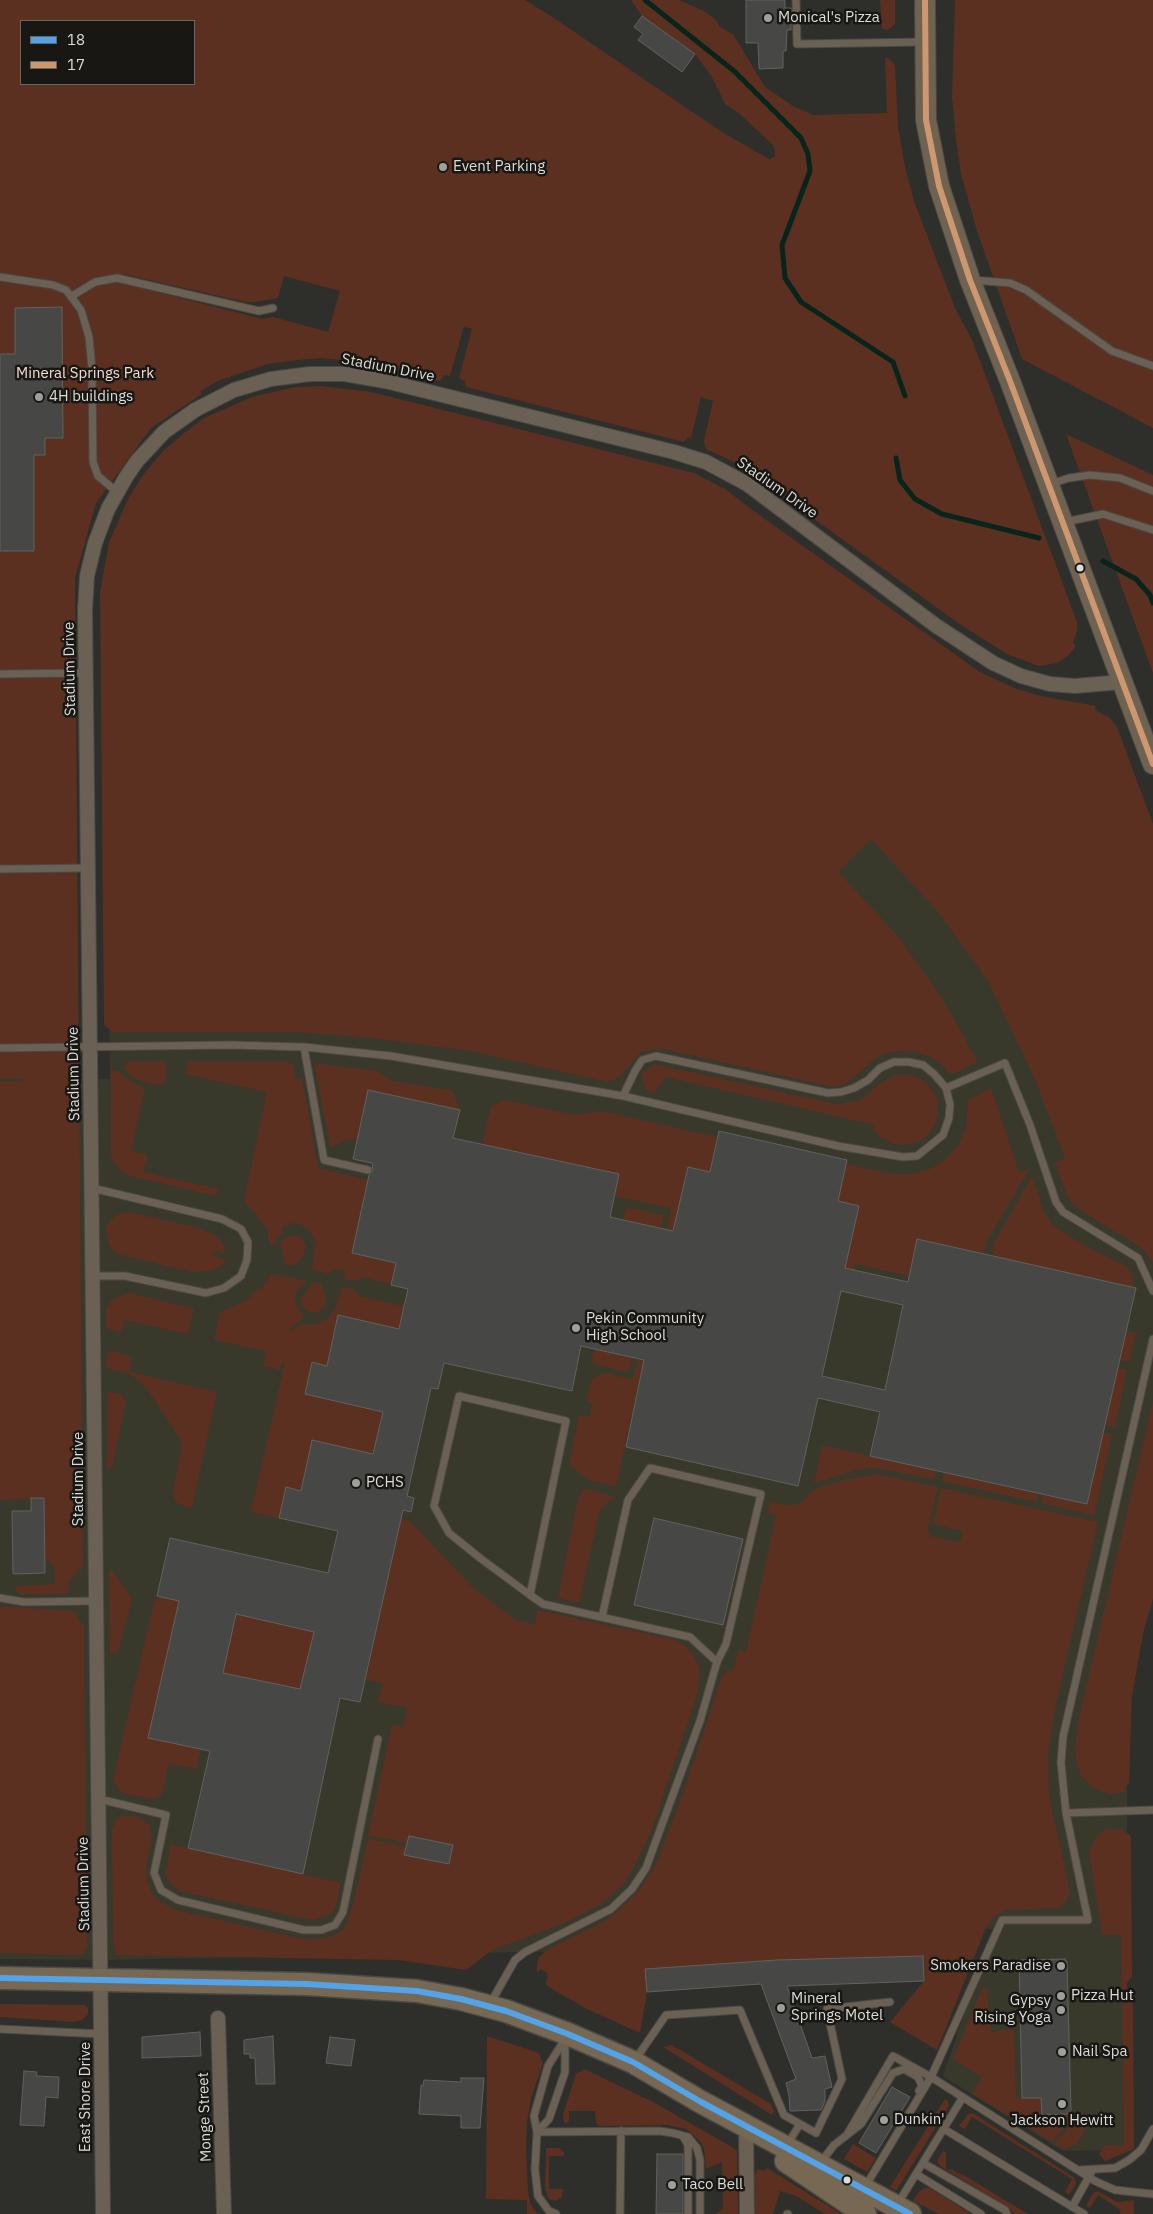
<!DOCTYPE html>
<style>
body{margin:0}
#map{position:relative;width:1153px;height:2214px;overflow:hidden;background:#2e2e2a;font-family:"IBM Plex Sans",sans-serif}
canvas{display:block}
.legend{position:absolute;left:20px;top:20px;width:175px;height:65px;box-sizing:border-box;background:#181714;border:1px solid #676662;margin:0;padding:6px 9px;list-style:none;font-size:15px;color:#ddddd8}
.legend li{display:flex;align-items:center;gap:10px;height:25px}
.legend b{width:25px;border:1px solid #676662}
</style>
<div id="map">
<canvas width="1153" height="2214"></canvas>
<ul class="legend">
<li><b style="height:6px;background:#53a3e8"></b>18</li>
<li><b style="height:6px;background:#cd976f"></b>17</li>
</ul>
</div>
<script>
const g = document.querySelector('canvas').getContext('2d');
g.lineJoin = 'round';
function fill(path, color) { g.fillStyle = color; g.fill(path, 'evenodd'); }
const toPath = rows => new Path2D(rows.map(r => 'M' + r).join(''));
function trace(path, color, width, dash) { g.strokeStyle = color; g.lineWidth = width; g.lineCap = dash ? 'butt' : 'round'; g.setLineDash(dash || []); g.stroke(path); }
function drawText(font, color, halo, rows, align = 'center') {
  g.font = font + ' "IBM Plex Sans",sans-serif'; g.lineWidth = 5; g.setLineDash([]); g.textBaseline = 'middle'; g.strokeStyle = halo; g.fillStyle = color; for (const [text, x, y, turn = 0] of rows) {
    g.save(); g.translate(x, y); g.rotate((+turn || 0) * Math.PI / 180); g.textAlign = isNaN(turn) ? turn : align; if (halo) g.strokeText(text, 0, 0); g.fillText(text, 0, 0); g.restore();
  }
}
fill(toPath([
 [104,584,1153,857,1153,1576,1127,1719,1127,1930,1125,1930,1127,2150,1063,2151,943,2076,993,1929,889,1929,887,1949,525,1952,105,1960,0,1959,0,1079,110,1079]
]), '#38382b');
fill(toPath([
 [0,0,525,0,548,14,722,132,769,159,775,157,774,146,740,114,725,104,712,77,695,54,642,16,631,0,679,0,704,11,716,20,720,27,733,34,765,87,793,106,813,115,887,113,885,58,888,58,895,65,898,127,905,167,915,204,955,308,973,342,1077,622,1077,631,1073,643,1076,646,1068,656,1057,663,1039,666,1007,654,961,625,796,506,799,499,781,487,775,490,738,464,706,449,704,441,713,401,701,397,691,438,688,437,684,442,466,387,465,381,459,378,472,329,464,326,450,376,444,375,440,381,364,362,321,358,297,360,268,364,220,380,200,391,202,394,151,428,96,503,75,578,83,1569,77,1569,76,1576,69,1579,69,1591,64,1594,20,1594,16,1591,14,1586,55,1584,54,1567,45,1557,44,1498,0,1500,0,1082,22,1082,23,1079,0,1079],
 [21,21,194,21,194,84,21,84],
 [122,274,246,302,255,302,278,298,284,276,340,291,328,332,273,317,263,319,130,285],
 [880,0,895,0,895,24,888,30,882,29],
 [955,0,1153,0,1153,428,1022,359,976,228,961,174,956,140,952,96],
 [321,386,371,392,694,473,725,489,762,517,980,672,1017,689,1041,696,1096,706,1095,710,1110,718,1117,727,1153,824,1153,1262,1142,1248,1080,1210,1068,1198,1055,1162,1065,1159,1035,1079,988,981,938,912,871,839,838,872,897,935,944,1001,978,1062,955,1073,949,1073,941,1064,928,1056,914,1052,899,1051,886,1053,876,1058,846,1084,840,1086,829,1086,664,1049,653,1049,641,1052,619,1077,608,1082,470,1051,372,1038,295,1032,114,1032,106,1027,104,1024,100,593,109,542,129,497,143,475,163,451,183,434,204,418,252,397,295,387],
 [1066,434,1153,475,1153,673],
 [129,1061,164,1061,167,1071,164,1084,154,1085,134,1078,123,1068],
 [189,1061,285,1061,293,1065,296,1079,302,1078,318,1168,368,1180,352,1253,396,1263,391,1284,363,1277,356,1281,344,1279,345,1271,335,1269,328,1274,314,1270,312,1266,316,1243,310,1231,302,1225,294,1223,284,1226,282,1227,284,1232,276,1239,275,1245,269,1243,267,1228,258,1218,259,1216,246,1205,244,1200,267,1092,185,1074],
 [314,1063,377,1071,392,1081,452,1090,460,1110,368,1090,357,1139,348,1139,330,1147],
 [654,1064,837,1104,858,1101,866,1096,880,1083,895,1075,911,1075,923,1080,932,1090,937,1098,938,1114,933,1129,921,1141,907,1145,894,1144,881,1138,872,1129,875,1125,666,1077,654,1093,645,1089,642,1079,643,1072],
 [111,1071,118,1071,129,1081,145,1088,131,1151,148,1155,143,1172,219,1189,216,1196,134,1177,122,1172,117,1167,111,1157],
 [991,1088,1019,1172,1029,1170,987,1241,984,1254,917,1239,909,1276,855,1264,854,1270,845,1268,859,1206,814,1196,819,1172,843,1177,846,1164,892,1174,913,1174,930,1169,946,1159,959,1144,966,1127,968,1100],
 [505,1100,576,1115,601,1111,717,1137,715,1149,738,1154,732,1177,688,1167,673,1231,667,1230,671,1208,614,1196,619,1174,482,1144,491,1106],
 [1032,1176,1044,1213,1055,1227,1084,1245,1127,1267,1131,1272,1134,1287,992,1256,994,1243],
 [626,1207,664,1215,661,1228,623,1220],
 [129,1212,199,1228,214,1235,222,1241,226,1254,216,1251,212,1252,212,1255,225,1260,224,1264,211,1271,192,1272,117,1254,108,1244,106,1226,116,1215],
 [292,1235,301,1237,306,1246,304,1255,294,1266,285,1264,280,1244,283,1239],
 [271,1274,304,1280,306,1282,298,1289,295,1297,297,1307,303,1315,303,1320,293,1325,290,1330,291,1332,301,1324,316,1324,328,1318,335,1309,342,1287,354,1289,358,1296,404,1306,399,1329,338,1315,327,1366,312,1363,305,1394,383,1412,373,1454,312,1440,301,1491,286,1487,279,1518,251,1512,285,1362,282,1361,280,1370,263,1366,266,1351,214,1340,220,1312,246,1301,260,1287,263,1289,263,1285],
 [313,1282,322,1284,326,1297,325,1307,316,1313,305,1310,300,1301],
 [130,1293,194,1309,188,1334,125,1320,121,1333,106,1328,106,1309,110,1302,117,1297],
 [1126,1331,1136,1333,1129,1362,1119,1360],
 [594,1349,632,1358,628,1372,594,1364,592,1360],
 [107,1352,116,1352,132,1357,129,1372,217,1392,192,1508,179,1504,175,1500,173,1493,181,1449,180,1439,148,1390,139,1380,126,1373,106,1368],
 [638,1359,644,1360,616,1486,588,1480,569,1464,579,1415,590,1417,592,1403,586,1402,592,1379,603,1373,633,1379],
 [1118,1368,1127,1370,1115,1427,1105,1425],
 [107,1392,121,1394,126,1402,112,1468,107,1469],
 [1153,1402,1153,1599,1143,1634,1132,1696,1129,1783,1124,1788,1126,1792,1110,1794,1093,1788,1081,1775,1076,1763,1075,1747,1078,1722],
 [1103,1432,1112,1434,1094,1515,1041,1503,1042,1494,1087,1504],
 [822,1445,936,1471,934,1479,876,1468,859,1469,814,1483],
 [944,1473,1038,1494,1036,1502,942,1481],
 [877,1474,938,1487,927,1532,931,1534,930,1536,960,1542,963,1531,933,1524,941,1488,1098,1522,1056,1704,1048,1755,1049,1797,1070,1891,1067,1900,1058,1908,1006,1910,993,1918,985,1930,937,2050,890,2022,924,1981,923,1956,777,1960,646,1969,647,1992,640,2033,587,2009,552,1989,545,1984,548,1978,547,1973,541,1969,537,1973,537,1963,539,1957,550,1948,603,1922,618,1911,641,1888,657,1862,684,1791,722,1676,728,1671,733,1671,738,1650,746,1652,776,1515,768,1512,770,1502,788,1505,796,1504,802,1502,814,1490,823,1486,843,1480],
 [585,1488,615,1497,600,1509,579,1603,558,1598,578,1498],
 [401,1519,409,1520,474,1589,514,1619,535,1625,537,1610,676,1640,684,1645,694,1656,700,1670,698,1692,651,1832,631,1872,625,1882,601,1904,559,1925,492,1950,466,1970,398,1960,117,1955,113,1942,112,1829,116,1820,121,1816,137,1816,149,1825,152,1837,146,1866,147,1880,153,1895,158,1901,180,1911,303,1939,326,1938,341,1931,346,1925,353,1905,368,1839,406,1847,405,1855,449,1864,453,1845,409,1836,407,1843,368,1835,392,1725,403,1727,407,1708,378,1702,383,1683,366,1680],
 [109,1570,112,1570,132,1599,118,1652,110,1653],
 [161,1596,179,1601,149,1738,201,1749,196,1769,169,1763,162,1795,152,1799,126,1794,120,1791,113,1780,154,1602],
 [0,1606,74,1611,80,1622,84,1624,87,1946,83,1955,0,1953],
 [236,1614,314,1632,300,1689,223,1673],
 [1109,1828,1122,1830,1131,1836,1132,1976,1127,1983,1127,1988,1133,1996,1134,2149,1105,2161,1099,2154,1104,2146,1124,2145,1121,1935,1102,1935,1089,1853,1095,1838,1104,1830],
 [170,1844,341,1883,336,1904,333,1912,327,1916,312,1920,180,1891,171,1885,166,1876],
 [987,1988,991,2032,1014,2029,1016,2098,1041,2098,1042,2115,1068,2114,1068,2123,1052,2142,972,2094,982,2077,953,2059,982,1989],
 [0,2004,85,2005,88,2008,88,2014,82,2020,74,2022,0,2017],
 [487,2036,539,2053,543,2063,531,2098,527,2122,526,2146,528,2192,531,2205,538,2214,527,2214,527,2200,486,2199],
 [672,2045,771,2104,774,2111,772,2115,663,2047],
 [584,2069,653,2102,737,2150,738,2214,715,2214,723,2209,722,2162,706,2169,704,2149,700,2141,686,2129,667,2125,599,2126,596,2123,595,2111,569,2111,569,2121,566,2124,564,2122,563,2114,576,2074],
 [945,2099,948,2101,949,2106,896,2191,890,2187],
 [969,2113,974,2114,1075,2178,1076,2184,1069,2195,1065,2192,1072,2179,972,2117,965,2129,959,2126],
 [1071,2124,1085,2124,1085,2129,1077,2143,1065,2149,1054,2144],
 [853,2144,876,2158,867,2172,844,2159],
 [546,2148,559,2148,564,2152,564,2156,549,2156,549,2189,563,2189,562,2197,556,2201,549,2199,545,2189],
 [943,2151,946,2152,946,2169,953,2170,957,2173,962,2174,1028,2214,1015,2214,1005,2205,940,2166,937,2160],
 [767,2168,841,2214,825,2214,796,2196,780,2191,773,2214,755,2214,755,2174,758,2169,765,2171],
 [924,2188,930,2188,971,2214,939,2214,913,2201,918,2193],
 [1098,2191,1117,2202,1134,2200,1134,2214,1119,2214,1121,2210,1098,2195,1090,2208,1086,2206,1093,2193]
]), '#5c3020');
trace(toPath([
 [645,0,734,71,801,138,808,154,810,171,782,245,785,278,801,302,893,362,905,396],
 [896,458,900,480,915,499,942,514,1039,538],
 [1103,561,1136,579,1150,595,1153,603]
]), '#08241b', 5);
const building = toPath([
 [746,0,785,0,785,8,791,8,791,30,787,30,786,51,783,51,783,68,759,69,758,43,746,43,746,0],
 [642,16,695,54,682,72,638,40,643,34,634,27,642,16],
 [62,307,63,438,45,438,45,455,34,455,34,551,0,551,0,354,15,354,15,308,62,307],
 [368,1090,460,1110,453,1138,619,1174,610,1217,623,1220,673,1231,688,1167,710,1172,719,1131,847,1160,838,1201,859,1206,845,1268,908,1282,917,1239,1136,1288,1087,1504,870,1456,880,1412,818,1398,798,1486,626,1447,644,1360,581,1346,572,1391,444,1363,438,1389,431,1388,407,1496,414,1498,411,1512,403,1510,360,1702,340,1698,303,1874,188,1848,210,1751,148,1738,179,1601,157,1596,170,1538,328,1573,338,1531,279,1518,286,1487,301,1491,312,1440,373,1454,383,1412,305,1394,312,1362,327,1366,338,1315,399,1329,404,1306,408,1289,391,1285,396,1263,352,1253,369,1175,373,1171,372,1163,353,1159,368,1090],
 [841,1291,903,1305,885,1390,822,1376,841,1291],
 [236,1614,314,1632,300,1689,223,1673,236,1614],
 [31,1498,44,1498,45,1573,13,1574,12,1511,31,1511,31,1498],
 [654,1518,743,1539,723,1625,634,1605,654,1518],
 [409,1836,453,1845,449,1864,404,1855,409,1836],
 [923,1956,924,1981,787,1986,812,2058,825,2056,832,2087,825,2089,825,2101,821,2110,790,2111,789,2096,786,2083,796,2079,761,1984,647,1992,645,1969,777,1960,923,1956],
 [1065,1959,1065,1961,1067,1961,1071,2112,1068,2112,1068,2114,1042,2115,1041,2098,1022,2098,1019,1960,1065,1959],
 [200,2032,201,2056,142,2058,142,2037,200,2032],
 [273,2036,275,2084,256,2084,255,2058,250,2058,250,2054,244,2054,244,2040,273,2036],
 [330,2037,355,2040,351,2066,326,2063,330,2037],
 [24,2071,37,2072,36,2076,59,2077,58,2098,46,2097,44,2126,20,2125,24,2071],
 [461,2078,484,2078,480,2128,461,2128,461,2116,419,2114,421,2085,423,2086,424,2080,461,2082,461,2078],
 [892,2087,910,2097,876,2153,859,2143,892,2087],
 [657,2154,683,2154,683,2214,656,2214,657,2154]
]);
fill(building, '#474845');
trace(building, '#61625f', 1);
const lane = toPath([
 [796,0,797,44,923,42],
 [0,277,53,285,66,290,81,310,89,337,92,369,93,462,98,476,117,492],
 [972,280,1010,283,1026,290,1112,351,1153,366],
 [72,296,95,282,117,278,259,311,273,308],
 [1050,484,1069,478,1090,475,1120,478,1153,491],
 [1065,522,1103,514,1153,530],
 [0,674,86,673],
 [0,869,89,868],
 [304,1047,324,1160,368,1170],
 [0,1048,231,1045,304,1047,391,1056,623,1096,838,1146,903,1157,917,1156,943,1135,949,1118,950,1104,946,1088,934,1074,923,1065,909,1062,894,1062,880,1068,868,1080,854,1088,841,1092,828,1093,656,1056,642,1060,635,1071,623,1096],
 [946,1088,1005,1063,1030,1125,1056,1202,1063,1212,1138,1258,1153,1291],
 [92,1188,222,1219,241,1229,248,1242,247,1260,241,1276,224,1288,206,1293,125,1276,93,1276],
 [1153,1339,1063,1737,1061,1763,1066,1813,1088,1920,1002,1920,931,2077,1095,2181,1115,2190,1153,2194],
 [530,1595,566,1421,459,1396,434,1506,449,1533,480,1558,530,1595,543,1604,690,1637,717,1662],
 [0,1598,24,1602,96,1601],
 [99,1799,166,1815,154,1873,161,1890,178,1900,304,1930,321,1930,335,1925,343,1912,378,1739],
 [1066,1813,1153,1810],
 [490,2004,515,1960,525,1952,611,1909,632,1889,646,1868,700,1721,717,1662,726,1644,761,1494,650,1468,628,1500,602,1617],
 [0,2029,101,2034],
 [635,2060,666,2015,740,2010,784,2115,816,2133,842,2079,827,2009,890,2002],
 [944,2129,1084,2214],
 [537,2132,659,2131,673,2133,688,2137,697,2148,700,2160,700,2214],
 [537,2132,549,2119,565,2072,565,2043],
 [848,2133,893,2056,931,2077,865,2187],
 [683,2136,688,2145,688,2214],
 [787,2145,800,2124],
 [821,2162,834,2145,861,2124,893,2073,904,2069,918,2077,922,2086,919,2091],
 [923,2163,1005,2210,1007,2214],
 [1080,2170,1115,2168,1129,2160,1141,2150,1153,2129],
 [916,2174,981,2214],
 [897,2205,963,2097],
 [1072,2207,1091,2173],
 [556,2214,549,2211,538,2196,535,2170,537,2132,534,2116,548,2066,567,2036],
 [620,2214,621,2131],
 [787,2214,788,2214]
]);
const street = toPath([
 [218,2018,224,2214],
 [746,2126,747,2214],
 [103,2214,85,610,87,576,95,543,108,509,126,477,137,461,164,432,195,410,234,390,271,379,310,374,344,374,385,381,674,452,706,462,747,484,935,625,993,663,1021,676,1050,684,1075,686,1122,682]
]);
const secondary = toPath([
 [925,0,926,120,939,186,970,280,1010,381,1153,764]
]);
const primary = toPath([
 [0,1978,306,1984,417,1991,461,1999,506,2011,568,2034,633,2062,701,2102,910,2214],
 [786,2161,865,2214]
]);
trace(lane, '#494947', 9);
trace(street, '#494947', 16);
trace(secondary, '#494947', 22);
trace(primary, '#494947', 25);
trace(lane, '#6a6053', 7);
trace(street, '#6a6053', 14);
trace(secondary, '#6f6251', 20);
trace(primary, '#766853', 22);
trace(toPath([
 [0,1978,306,1984,417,1991,461,1999,506,2011,568,2034,633,2062,701,2102,910,2214]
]), '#53a3e8', 6);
trace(toPath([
 [925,0,926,120,939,186,970,280,1010,381,1153,764]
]), '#cd976f', 6);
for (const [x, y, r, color] of [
 [768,18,5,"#a0a09b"],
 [443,167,5,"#a0a09b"],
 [39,397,5,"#a0a09b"],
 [1080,568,4.5,"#ddddd8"],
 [576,1328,5,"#a0a09b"],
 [356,1483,5,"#a0a09b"],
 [1061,1966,5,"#a0a09b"],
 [1061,1996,5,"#a0a09b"],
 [781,2008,5,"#a0a09b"],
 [1061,2010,5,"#a0a09b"],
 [1062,2052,5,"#a0a09b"],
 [1062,2104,5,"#a0a09b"],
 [884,2120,5,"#a0a09b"],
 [847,2180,4.5,"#ddddd8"],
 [672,2185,5,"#a0a09b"]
]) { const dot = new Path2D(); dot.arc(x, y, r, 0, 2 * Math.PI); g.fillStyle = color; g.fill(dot); trace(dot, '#181714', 2); }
drawText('15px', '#ddddd8', '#181714', [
 ["Monical's Pizza",778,18],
 ["Event Parking",453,167],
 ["4H buildings",49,397],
 ["Pekin Community",586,1319],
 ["High School",586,1336],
 ["PCHS",366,1483],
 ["Smokers Paradise",1051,1966,"right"],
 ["Pizza Hut",1071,1996],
 ["Mineral",791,1999],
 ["Springs Motel",791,2016],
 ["Gypsy",1051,2001,"right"],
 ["Rising Yoga",1051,2018,"right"],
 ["Nail Spa",1072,2052],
 ["Dunkin'",894,2120],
 ["Jackson Hewitt",1062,2121,"center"],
 ["Taco Bell",682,2185]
], 'left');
drawText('15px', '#ddddd8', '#181714', [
 ["Stadium Drive",388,368,11],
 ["Stadium Drive",777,488,35],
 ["Stadium Drive",70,669,-91],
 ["Stadium Drive",74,1074,-91],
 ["Stadium Drive",79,1479,-90],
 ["Stadium Drive",84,1884,-91],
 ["East Shore Drive",86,2097,-90],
 ["Monge Street",205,2117,-92]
]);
drawText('15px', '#f3ddd5', '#181714', [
 ["Mineral Springs Park",85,374]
]);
</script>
